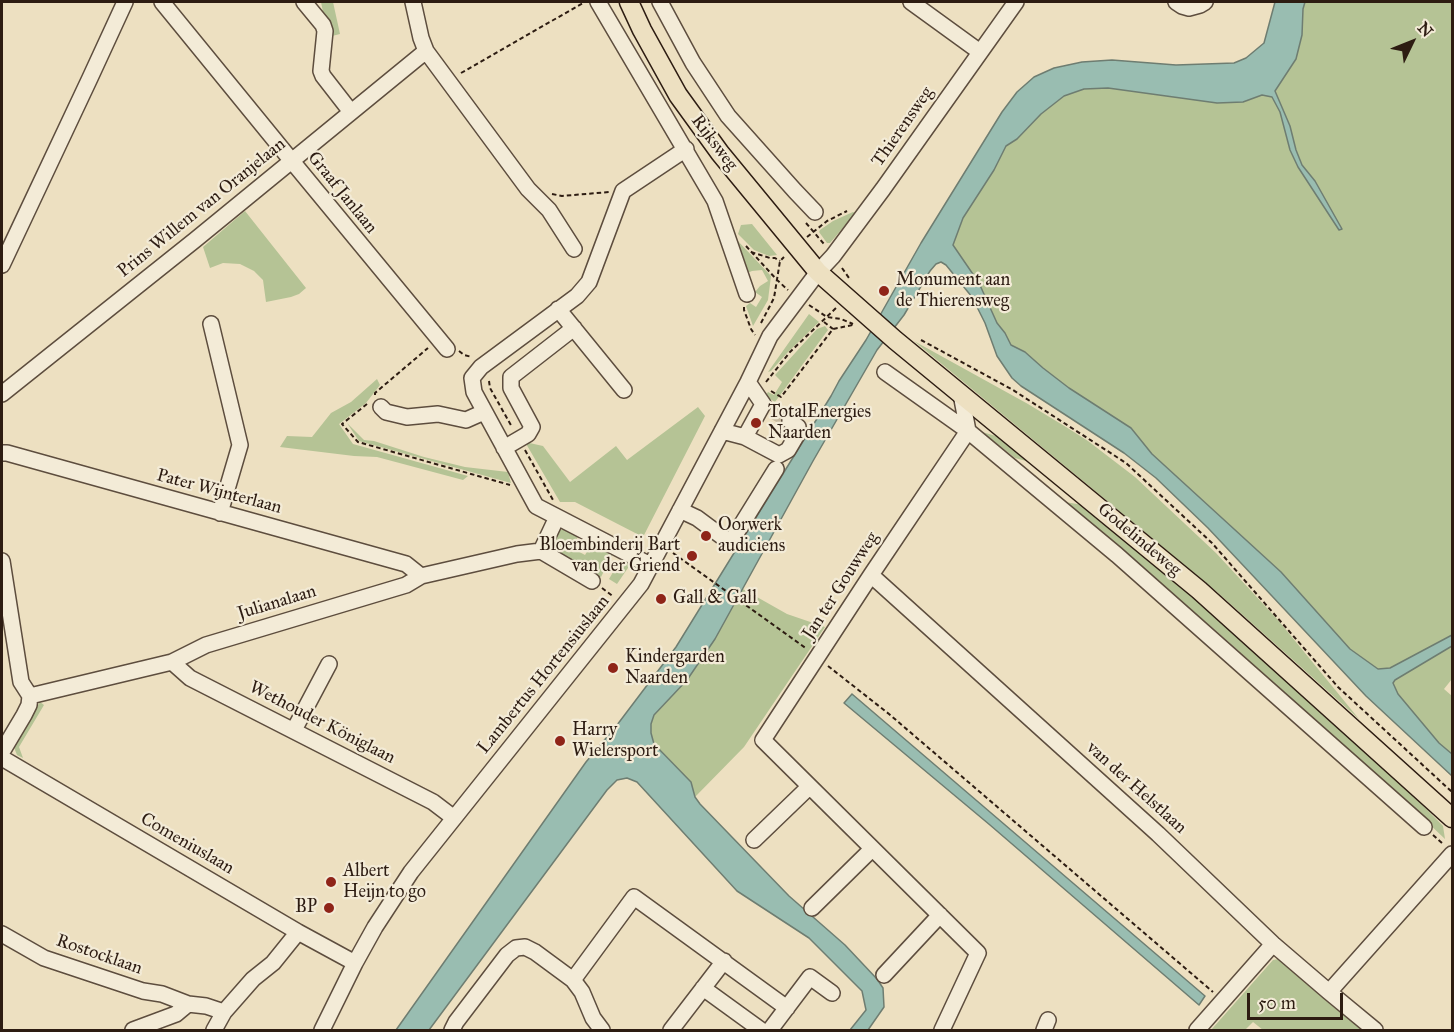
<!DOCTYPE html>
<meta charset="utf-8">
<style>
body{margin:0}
#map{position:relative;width:1454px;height:1032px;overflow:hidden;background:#ede0c1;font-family:"IM FELL Great Primer",serif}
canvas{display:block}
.frame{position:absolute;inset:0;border:3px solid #2d1c12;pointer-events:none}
.north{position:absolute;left:1382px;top:12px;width:60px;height:60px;-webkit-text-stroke:4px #f3ebd7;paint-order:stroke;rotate:47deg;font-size:16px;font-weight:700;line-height:24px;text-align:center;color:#2d1c12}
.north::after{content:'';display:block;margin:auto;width:21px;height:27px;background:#2d1c12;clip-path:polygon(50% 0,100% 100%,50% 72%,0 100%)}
.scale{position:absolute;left:1247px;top:993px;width:96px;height:27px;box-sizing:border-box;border:3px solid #2d1c12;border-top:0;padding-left:8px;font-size:18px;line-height:21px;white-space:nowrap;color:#2d1c12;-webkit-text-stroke:4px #f3ebd7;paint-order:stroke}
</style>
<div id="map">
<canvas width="1454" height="1032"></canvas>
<div class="frame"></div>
<div class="north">N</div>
<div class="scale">50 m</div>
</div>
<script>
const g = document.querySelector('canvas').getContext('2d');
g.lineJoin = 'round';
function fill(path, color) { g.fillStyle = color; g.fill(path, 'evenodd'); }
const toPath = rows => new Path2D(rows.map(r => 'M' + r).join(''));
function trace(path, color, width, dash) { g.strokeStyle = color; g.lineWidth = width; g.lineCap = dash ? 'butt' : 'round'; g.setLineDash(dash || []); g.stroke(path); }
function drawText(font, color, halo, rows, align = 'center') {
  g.font = font + ' "IM FELL Great Primer",serif'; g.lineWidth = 4.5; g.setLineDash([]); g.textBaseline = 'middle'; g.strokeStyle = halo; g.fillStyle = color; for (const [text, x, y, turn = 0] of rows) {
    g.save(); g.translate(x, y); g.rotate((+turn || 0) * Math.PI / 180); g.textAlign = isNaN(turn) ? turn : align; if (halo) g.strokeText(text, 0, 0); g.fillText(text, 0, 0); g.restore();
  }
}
fill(toPath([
 [321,2,333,2,340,34,328,37],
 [1305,2,1452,2,1452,635,1390,668,1378,669,1350,649,1281,572,1152,454,1131,428,1069,388,1043,368,1026,353,1011,345,1005,333,997,323,979,283,953,245,963,218,994,170,1006,146,1017,139,1041,114,1064,96,1084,89,1108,88,1217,103,1243,102,1262,95,1272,97,1280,112,1290,150,1298,166,1339,230,1341,229,1315,181,1302,165,1296,150,1290,126,1275,91,1296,59,1302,35,1303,9],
 [245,211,306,288,299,294,291,297,266,302,263,280,254,271,240,264,223,263,210,268,203,247],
 [853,212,855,213,842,229,830,243,827,243,819,232,820,230,833,221],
 [752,224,777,255,769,256,754,250,738,234,741,225],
 [736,239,771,276,768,300,753,326,746,306,750,303,756,307,762,297,755,292,760,286,768,281,762,270,752,271,745,274],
 [809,314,819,322,787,353,771,371,768,372],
 [825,326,828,330,775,402,765,396,768,392,774,395,782,382,775,375,817,329],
 [914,341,1028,404,1066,427,1088,441,1135,477,1216,553,1278,620,1359,719,1217,592],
 [377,379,380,385,366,403,339,424,353,444,468,476,463,480,377,457,354,456,280,447,287,436,312,437,331,413,351,402],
 [698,407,705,416,643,537,575,502,560,502,525,442,543,446,570,482,616,446,627,460],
 [347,423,364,440,374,441,424,457,465,467,508,472,511,483,359,441],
 [982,432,996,436,1030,462,1015,458],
 [1065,502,1083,505,1239,636,1395,777,1443,826,1445,839,1388,785,1215,630],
 [568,528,579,534,572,548,585,555,593,542,613,553,601,577,554,550,551,542,559,530],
 [622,557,632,562,617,584,609,579],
 [741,588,787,614,825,627,744,747,695,797,691,782,654,744,651,733,651,724,654,715,687,680],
 [1452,646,1452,679,1444,689,1452,696,1452,754,1439,743,1398,694,1393,683,1395,680,1444,650],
 [40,702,44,705,19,747,23,758,17,755,13,745],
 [1278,959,1284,960,1362,1030,1263,1030,1253,1022,1245,1030,1211,1030,1273,960]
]), '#b5c395');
const water = toPath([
 [1275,2,1305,2,1303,9,1302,35,1296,59,1275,91,1290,126,1296,150,1302,165,1315,181,1342,229,1339,230,1298,167,1290,150,1280,112,1272,97,1262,95,1243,102,1217,103,1108,88,1084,89,1064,96,1041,114,1017,139,1006,146,994,170,963,218,953,245,979,283,997,323,1005,333,1011,345,1025,352,1043,368,1069,388,1131,428,1152,454,1281,572,1350,649,1378,669,1390,668,1452,635,1452,646,1395,680,1393,683,1398,694,1439,743,1452,754,1452,776,1366,696,1208,528,1156,478,1124,453,1021,386,1012,378,997,356,985,323,972,297,946,265,941,262,936,264,930,271,904,315,877,350,813,461,715,639,687,680,654,715,651,724,651,733,654,744,691,782,695,797,700,804,789,896,845,945,877,979,883,988,884,1007,868,1030,850,1030,866,1010,862,991,809,938,737,891,637,782,627,778,617,780,607,790,429,1030,396,1030,586,762,617,725,676,647,831,396,839,381,866,340,921,243,1002,112,1017,92,1034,77,1054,68,1082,62,1112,60,1176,65,1234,63,1246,58,1264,43,1275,2],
 [852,694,1205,996,1199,1005,990,825,844,703,852,694]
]);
fill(water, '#99bdb1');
trace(water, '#6e7d71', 1.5);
trace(toPath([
 [774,412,790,421]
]), '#c7b99e', 15, [15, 8]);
const minor = toPath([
 [162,2,291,160,447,349],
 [304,2,323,25,325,31,321,71,323,76,351,112],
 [413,2,421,38,426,51,528,189,549,210,574,249],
 [598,2,715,201,747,294],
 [660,2,693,63,728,116,795,191,815,212],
 [911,2,980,52],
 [1176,2,1182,6,1189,8,1200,5,1205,2],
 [2,265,90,78,125,2],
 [558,309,624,390],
 [211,324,240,445,220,513],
 [885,372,968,431,1117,555,1424,827],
 [2,394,195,240,426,51],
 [381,407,386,412,407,417,438,414,466,420,484,412],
 [722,431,745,437,762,406,763,404,748,382],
 [745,437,779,455,788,450,798,433,798,427,790,421],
 [504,448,528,434,532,427,511,388,511,377,574,328],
 [2,453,7,453,406,564,421,576],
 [680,510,697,518,728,541,732,540,776,469],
 [541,551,557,517],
 [2,561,21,682,30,696],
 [652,566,536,506,474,392,472,378,481,367,577,296,589,282,623,191,686,149],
 [871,575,1158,834,1273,944,1329,992,1375,1030],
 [172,662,190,678,433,802,454,818],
 [30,696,172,662,206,645,406,585,421,576,517,554,541,551,592,581],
 [294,730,329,664],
 [2,752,24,715,29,705,30,696],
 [2,758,298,932,355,963],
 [754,840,809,787],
 [812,908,872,849],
 [2,934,44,958,143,991,162,994,188,1004,206,1006,224,1012],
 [884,975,940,915],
 [573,980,634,897,787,1008],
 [703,988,761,1030],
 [1329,992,1452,854],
 [133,1030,176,1014,188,1004],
 [214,1030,224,1012,253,979,273,963,298,932],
 [322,1030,355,963,375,927,411,872,641,584,748,382,770,336,818,272,833,256,883,189,1016,2],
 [452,1030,456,1022,507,955,516,948,525,947,535,952,573,980,582,992,593,1018,602,1030],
 [671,1030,724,961],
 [770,1030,810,977,832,993],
 [942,1030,978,953,763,740,871,575,968,431,961,394],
 [1044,1030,1048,1020],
 [1197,1030,1273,944]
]);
const major = toPath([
 [629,2,642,30,678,95,720,153,818,272,895,340,1199,590,1452,818]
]);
trace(minor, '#5d4d3e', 18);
trace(major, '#2d1c12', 21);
trace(toPath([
 [461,73,583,3],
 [552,194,562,196,609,192],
 [806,223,824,244],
 [807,237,827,221,847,211],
 [746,246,777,280,788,290],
 [751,252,770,258,775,258,780,261],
 [842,268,849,278],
 [809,305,827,317,841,319,853,324],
 [744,307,744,310,751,329,755,335],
 [824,322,833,329],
 [761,323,774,298,780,261,784,257],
 [921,340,1013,390,1126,463,1212,543,1338,687,1452,792],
 [459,351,464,355,472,357],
 [489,381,490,388,512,427],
 [766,382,790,352,836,308],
 [771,391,781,397,833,329,853,325],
 [375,395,375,393,428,348],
 [367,404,342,424,358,442,510,485],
 [525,450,553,500],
 [673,553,807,649],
 [602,588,614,597],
 [828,666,889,714,1213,992],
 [1433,835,1442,843]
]), '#2d1c12', 2, [4.5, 3]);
trace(minor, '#f3ebd7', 15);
trace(major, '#ede0c1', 18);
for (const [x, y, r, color] of [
 [884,291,6,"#8f2418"],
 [756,423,6,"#8f2418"],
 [706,536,6,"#8f2418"],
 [692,556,6,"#8f2418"],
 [661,599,6,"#8f2418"],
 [613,668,6,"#8f2418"],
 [560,741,6,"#8f2418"],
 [331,882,6,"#8f2418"],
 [329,908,6,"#8f2418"]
]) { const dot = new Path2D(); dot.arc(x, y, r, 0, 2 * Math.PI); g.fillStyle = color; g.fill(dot); trace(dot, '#f3ebd7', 2); }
drawText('18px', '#2d1c12', '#f3ebd7', [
 ["Thierensweg",903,127,-55],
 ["Rijksweg",714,143,53],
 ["Graaf Janlaan",342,193,51],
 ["Prins Willem van Oranjelaan",202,208,-39],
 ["Pater Wijnterlaan",219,492,15],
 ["Godelindeweg",1139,540,40],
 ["Jan ter Gouwweg",841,586,-57],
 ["Julianalaan",277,603,-17],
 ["Lambertus Hortensiuslaan",544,675,-51],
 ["Wethouder Königlaan",322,723,27],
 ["van der Helstlaan",1136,788,42],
 ["Comeniuslaan",187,844,30],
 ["Rostocklaan",99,955,19]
]);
drawText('18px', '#2d1c12', '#f3ebd7', [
 ["Monument aan",896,281],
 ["de Thierensweg",896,302],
 ["TotalEnergies",768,413],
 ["Naarden",768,434],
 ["Oorwerk",718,526],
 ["audiciens",718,547],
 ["Bloembinderij Bart",680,546,"right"],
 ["van der Griend",680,567,"right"],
 ["Gall & Gall",673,599],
 ["Kindergarden",625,658],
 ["Naarden",625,679],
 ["Harry",572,731],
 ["Wielersport",572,752],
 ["Albert",343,872],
 ["Heijn to go",343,893],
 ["BP",317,908,"right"]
], 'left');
</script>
